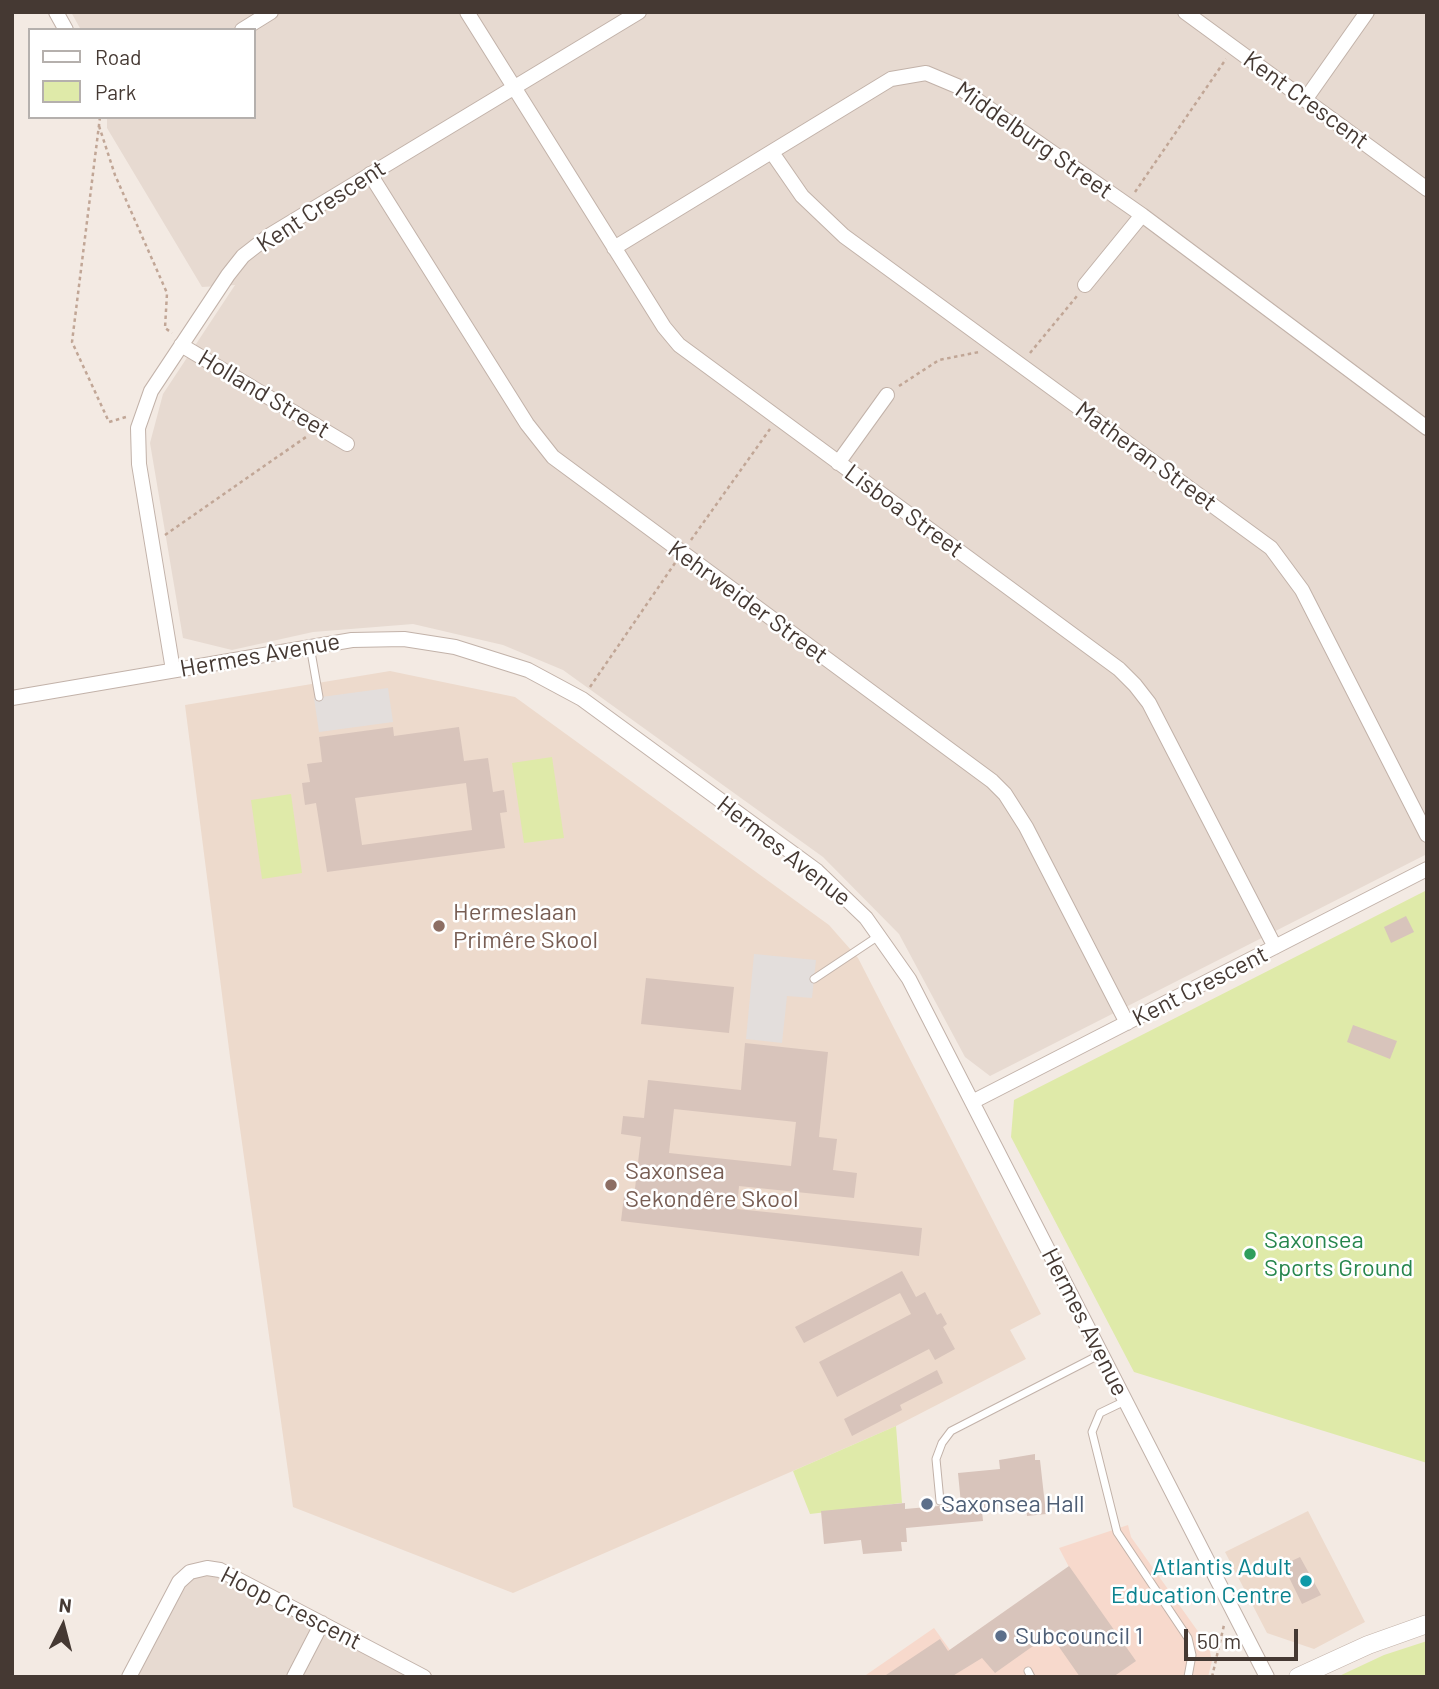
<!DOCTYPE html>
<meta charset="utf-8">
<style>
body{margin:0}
#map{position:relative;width:1439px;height:1689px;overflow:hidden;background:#f3eae3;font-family:Barlow,sans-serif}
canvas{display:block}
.frame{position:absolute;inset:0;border:14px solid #453933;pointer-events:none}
.legend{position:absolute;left:28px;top:28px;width:228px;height:91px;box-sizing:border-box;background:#fff;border:2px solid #b5b0ad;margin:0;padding:9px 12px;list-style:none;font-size:21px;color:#453933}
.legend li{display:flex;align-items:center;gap:14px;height:35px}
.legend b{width:35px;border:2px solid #b5b0ad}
.north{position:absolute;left:28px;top:1591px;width:70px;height:70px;-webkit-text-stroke:5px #fff;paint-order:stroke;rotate:6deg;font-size:19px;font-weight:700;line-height:28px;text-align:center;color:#453933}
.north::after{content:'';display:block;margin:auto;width:24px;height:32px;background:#453933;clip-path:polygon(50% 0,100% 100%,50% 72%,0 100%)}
.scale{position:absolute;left:1184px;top:1629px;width:114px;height:32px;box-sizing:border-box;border:4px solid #453933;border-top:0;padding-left:9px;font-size:21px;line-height:24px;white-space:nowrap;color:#453933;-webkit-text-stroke:5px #fff;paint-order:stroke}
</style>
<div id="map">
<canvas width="1439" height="1689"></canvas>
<div class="frame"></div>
<ul class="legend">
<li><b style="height:9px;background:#fff"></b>Road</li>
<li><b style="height:19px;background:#dfeaa9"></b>Park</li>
</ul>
<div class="north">N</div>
<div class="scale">50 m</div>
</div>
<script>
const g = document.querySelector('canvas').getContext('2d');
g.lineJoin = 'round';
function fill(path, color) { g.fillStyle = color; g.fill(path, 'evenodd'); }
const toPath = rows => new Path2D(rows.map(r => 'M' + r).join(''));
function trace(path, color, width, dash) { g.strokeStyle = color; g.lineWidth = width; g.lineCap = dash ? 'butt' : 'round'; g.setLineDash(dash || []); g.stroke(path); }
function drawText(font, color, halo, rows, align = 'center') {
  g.font = font + ' Barlow,sans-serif'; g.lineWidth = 5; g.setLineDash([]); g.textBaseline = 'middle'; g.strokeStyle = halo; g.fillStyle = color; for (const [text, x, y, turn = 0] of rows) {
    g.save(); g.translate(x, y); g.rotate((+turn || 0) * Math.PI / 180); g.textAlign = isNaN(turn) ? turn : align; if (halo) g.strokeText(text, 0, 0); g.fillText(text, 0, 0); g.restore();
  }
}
fill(toPath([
 [71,12,1427,12,1427,854,990,1076,965,1057,899,934,823,857,563,670,503,645,413,624,313,632,232,650,183,638,150,443,163,394,235,285,202,287,107,128,107,117,254,117,254,30,81,30],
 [208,1569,421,1677,130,1677,179,1584]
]), '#e7dad1');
fill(toPath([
 [1128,1525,1131,1537,1209,1647,1212,1661,1208,1677,863,1677,934,1628,950,1650,1069,1567,1059,1548]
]), '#f7d9cc');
fill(toPath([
 [390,671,515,697,829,925,858,958,1041,1314,1010,1330,1026,1359,896,1426,513,1593,293,1507,230,1057,185,705],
 [1308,1511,1365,1622,1314,1649,1267,1633,1225,1552]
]), '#eddacc');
fill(toPath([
 [552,757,564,838,524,843,512,763],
 [291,794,302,873,262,879,251,800],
 [1427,890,1427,1463,1134,1372,1011,1137,1014,1100],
 [896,1426,902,1503,810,1514,793,1471],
 [1427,1641,1427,1677,1337,1677,1384,1655]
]), '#dfeaa9');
fill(toPath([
 [388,688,393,722,319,732,314,698],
 [754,954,816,960,812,998,787,996,782,1043,746,1039]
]), '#e3dedc');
fill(toPath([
 [393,727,394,736,459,727,464,761,488,758,493,792,504,790,507,812,500,813,505,848,327,872,316,803,305,805,302,783,310,782,307,764,322,762,319,737],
 [466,783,472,830,362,845,355,798],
 [1406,916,1414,932,1391,943,1384,927],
 [646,978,734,987,729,1033,641,1024],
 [1353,1025,1397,1041,1390,1059,1347,1042],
 [745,1043,828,1052,819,1137,837,1139,833,1170,857,1173,854,1198,739,1186,737,1209,922,1228,919,1256,621,1221,624,1196,634,1197,641,1137,621,1134,623,1116,644,1118,648,1080,741,1090],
 [674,1109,796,1122,791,1166,669,1153],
 [902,1271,916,1297,925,1292,937,1315,941,1313,947,1324,943,1327,955,1349,935,1360,929,1349,837,1397,819,1362,911,1314,900,1293,804,1343,795,1327],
 [937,1370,943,1383,900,1405,902,1410,852,1436,844,1419],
 [1035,1454,1035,1460,1040,1460,1046,1514,1027,1516,1026,1507,982,1511,983,1521,906,1528,907,1542,901,1542,902,1551,863,1554,861,1540,824,1544,821,1511,905,1503,905,1509,961,1504,958,1473,1000,1469,999,1460],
 [1300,1557,1321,1595,1302,1604,1283,1565],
 [1069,1566,1136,1661,1113,1677,1080,1677,1050,1634,995,1673,982,1658,951,1677,883,1677,940,1639,948,1651]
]), '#d8c4bb');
const service = toPath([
 [310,646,319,697],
 [814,979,880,935],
 [1125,1401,1100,1413,1092,1432,1117,1532,1188,1638,1192,1655,1188,1677],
 [940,1501,936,1459,942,1443,951,1431,1101,1354],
 [1028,1671,1031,1677]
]);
const minor = toPath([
 [56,12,66,30],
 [467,12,664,327,679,345,1119,669,1135,685,1149,703,1275,947],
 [1185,12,1427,189],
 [242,30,271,12],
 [1305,100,1367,12],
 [773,154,802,196,844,236,1271,548,1302,590,1427,835],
 [370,174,527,424,553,457,992,781,1005,794,1026,827,1127,1023],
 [614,248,891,79,926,73,957,86,1142,215,1427,428],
 [1085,285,1142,215],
 [181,345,347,444],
 [838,463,887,395],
 [173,670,139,464,138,428,151,391,228,275,243,256,270,235,639,12],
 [12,698,352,640,404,639,455,647,528,670,582,699,817,871,866,918,909,979,1267,1677],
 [972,1102,1427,869],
 [129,1677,179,1582,190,1572,207,1568,220,1570,424,1677],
 [294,1677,322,1623]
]);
const tertiary = toPath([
 [1298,1677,1368,1645,1427,1624]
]);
trace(service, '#c2b2a9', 9);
trace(minor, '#c2b2a9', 16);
trace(tertiary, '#c2b2a9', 19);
trace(toPath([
 [100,117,72,342,109,422,126,417],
 [99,126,115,175,167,293,165,328,172,333],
 [1135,192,1226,59],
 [1030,353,1077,296],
 [899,386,939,360,979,352],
 [165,535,306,437],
 [691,540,770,429],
 [590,687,675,563],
 [1212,1677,1224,1625]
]), '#c1a696', 2.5, [3.5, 3.5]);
trace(service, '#fff', 7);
trace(minor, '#fff', 14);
trace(tertiary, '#fff', 18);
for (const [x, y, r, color] of [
 [439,926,7,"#8d6e63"],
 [611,1185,7,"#8d6e63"],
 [1250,1254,7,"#2e9e5b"],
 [927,1504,7,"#5c6f8a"],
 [1306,1581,7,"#0f9aa8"],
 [1001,1636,7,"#5c6f8a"]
]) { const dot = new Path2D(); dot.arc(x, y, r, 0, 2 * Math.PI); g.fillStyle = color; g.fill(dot); trace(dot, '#fff', 2.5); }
drawText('24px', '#453933', '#fff', [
 ["Kent Crescent",1306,100,36],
 ["Middelburg Street",1034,140,35],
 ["Kent Crescent",321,206,-33],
 ["Holland Street",264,394,31],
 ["Matheran Street",1146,456,36],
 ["Lisboa Street",904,511,36],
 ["Kehrweider Street",748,602,36],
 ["Hermes Avenue",260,655,-10],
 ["Hermes Avenue",784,851,38],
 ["Kent Crescent",1200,986,-27],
 ["Hermes Avenue",1085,1322,63],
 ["Hoop Crescent",291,1608,27]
]);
drawText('24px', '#785e54', '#fff', [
 ["Hermeslaan",453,912],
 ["Primêre Skool",453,940],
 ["Saxonsea",625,1171],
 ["Sekondêre Skool",625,1199]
], 'left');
drawText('24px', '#27864d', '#fff', [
 ["Saxonsea",1264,1240],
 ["Sports Ground",1264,1268]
], 'left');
drawText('24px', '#4e5e75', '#fff', [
 ["Saxonsea Hall",941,1504],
 ["Subcouncil 1",1015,1636]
], 'left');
drawText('24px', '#0d838f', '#fff', [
 ["Atlantis Adult",1292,1567],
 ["Education Centre",1292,1595]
], 'right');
</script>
